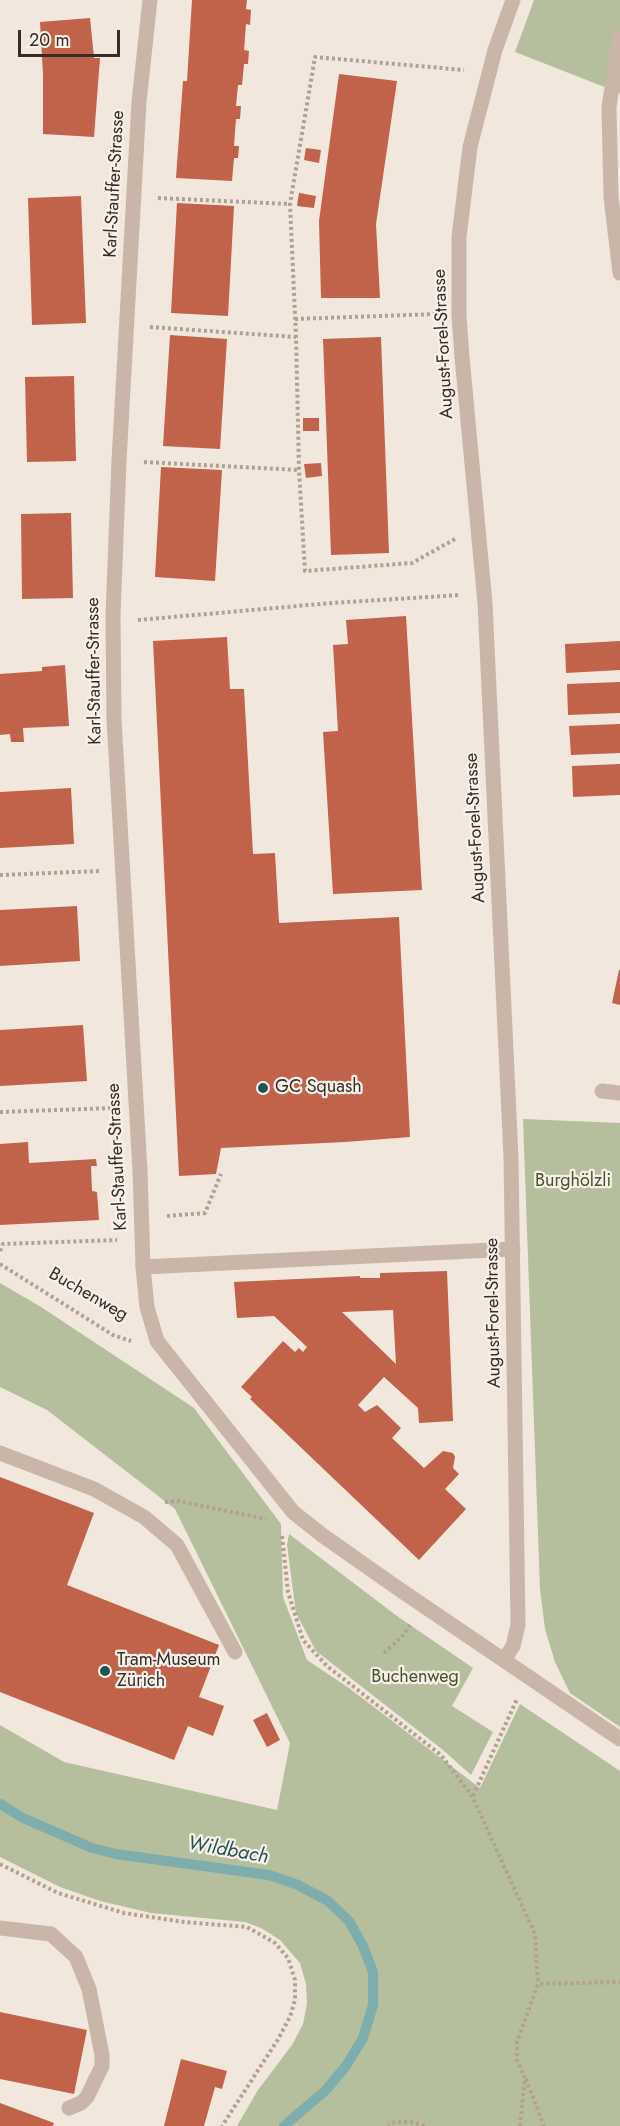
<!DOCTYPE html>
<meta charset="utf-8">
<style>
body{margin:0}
#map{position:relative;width:620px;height:2126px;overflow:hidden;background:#f1e7dd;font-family:Jost,sans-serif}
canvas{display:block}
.scale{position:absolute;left:18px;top:30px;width:102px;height:27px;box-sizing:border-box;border:3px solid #362c28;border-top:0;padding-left:8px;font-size:18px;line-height:21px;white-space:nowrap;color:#362c28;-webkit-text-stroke:4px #f9f1e9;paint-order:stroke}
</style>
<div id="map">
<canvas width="620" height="2126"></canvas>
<div class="scale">20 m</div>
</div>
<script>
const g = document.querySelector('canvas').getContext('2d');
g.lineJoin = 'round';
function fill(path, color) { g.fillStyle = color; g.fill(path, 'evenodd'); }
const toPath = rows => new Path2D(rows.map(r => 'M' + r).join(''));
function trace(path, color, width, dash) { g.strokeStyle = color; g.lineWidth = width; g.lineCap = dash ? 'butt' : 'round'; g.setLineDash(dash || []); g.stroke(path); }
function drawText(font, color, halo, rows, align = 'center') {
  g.font = font + ' Jost,sans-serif'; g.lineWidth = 4.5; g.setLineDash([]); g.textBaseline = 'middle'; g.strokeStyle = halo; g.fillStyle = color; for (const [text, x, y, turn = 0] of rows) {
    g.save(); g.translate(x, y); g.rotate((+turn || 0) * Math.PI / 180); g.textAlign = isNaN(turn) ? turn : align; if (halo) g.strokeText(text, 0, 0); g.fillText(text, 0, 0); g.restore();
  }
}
fill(toPath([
 [534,0,620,0,620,93,515,52],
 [523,1119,620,1123,620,1727,570,1693,555,1662,545,1629,540,1589],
 [0,1283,41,1307,194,1408,281,1524,283,1597,307,1660,349,1688,480,1788,520,1704,620,1771,620,2126,237,2126,258,2090,292,2045,303,2024,307,2004,306,1984,300,1963,280,1940,261,1928,245,1922,151,1913,100,1901,60,1887,0,1857,0,1725,64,1762,277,1810,290,1743,175,1509,47,1410,0,1387],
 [289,1534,397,1616,473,1668,452,1706,493,1732,471,1775,443,1750,316,1651,296,1613,287,1545]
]), '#b5bf9d');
trace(toPath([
 [0,1804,23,1818,92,1848,116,1854,269,1875,298,1885,328,1901,349,1921,363,1946,373,1972,373,2005,363,2038,346,2066,326,2090,284,2126]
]), '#7dadad', 10);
fill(toPath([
 [192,0,247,0,246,9,251,10,250,25,246,24,244,50,249,51,248,64,244,64,242,85,238,85,236,106,241,106,240,119,236,119,234,146,239,146,238,158,234,158,232,181,176,178,183,81,187,81],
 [90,18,94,58,100,58,94,137,43,134,43,74,40,22],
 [339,74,397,81,376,224,380,298,321,298,319,221],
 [306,148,321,150,319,163,304,160],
 [299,193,316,196,314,208,297,206],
 [81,196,86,323,32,325,28,198],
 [177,203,234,206,228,316,171,313],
 [170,335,227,339,220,449,163,446],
 [381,337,389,553,331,555,323,339],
 [74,376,76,461,27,462,25,377],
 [303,418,319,418,319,431,303,431],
 [321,463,322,476,306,478,304,464],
 [161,467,222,470,215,581,155,577],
 [71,513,73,598,22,599,21,514],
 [406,616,422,890,333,894,323,732,338,731,333,645,348,644,346,620],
 [227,637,230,689,244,689,253,854,275,853,279,923,399,917,410,1137,345,1142,221,1148,216,1174,179,1176,153,641],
 [620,641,620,670,566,673,565,644],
 [65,665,69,726,23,728,24,742,11,742,10,734,0,735,0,674,42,671,42,667],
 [620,682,620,713,568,715,567,684],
 [620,724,620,753,571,755,569,726],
 [620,764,620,795,573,797,572,766],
 [71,788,74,844,0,848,0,792],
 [77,906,80,961,0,966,0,910],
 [619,970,620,970,620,1005,612,1003],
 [83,1025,87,1081,0,1086,0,1030],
 [28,1142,29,1163,96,1159,97,1166,91,1166,92,1191,97,1192,99,1220,0,1225,0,1144],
 [447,1271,453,1421,419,1423,418,1408,384,1377,358,1405,365,1412,377,1405,401,1428,392,1438,424,1468,443,1451,453,1453,455,1457,453,1468,459,1474,445,1489,466,1509,419,1560,250,1399,252,1397,241,1387,283,1341,295,1352,299,1348,303,1352,307,1347,274,1316,237,1318,234,1282,360,1276,360,1278,380,1278,380,1273],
 [393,1310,396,1364,342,1312],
 [0,1477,94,1513,67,1585,219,1645,199,1697,224,1706,213,1736,188,1726,174,1760,0,1692],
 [267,1713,280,1740,267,1747,253,1720],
 [0,2012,87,2030,74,2094,0,2079],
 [181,2059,227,2071,222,2089,215,2087,204,2126,164,2126],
 [0,2103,54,2123,53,2126,0,2126]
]), '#c1634b');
trace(toPath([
 [158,198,290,204],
 [295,319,436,314],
 [150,327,296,337],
 [144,462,299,470],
 [455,539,412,563,305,571,299,470,296,337,290,204,315,57,464,70],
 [138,620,332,603,460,595],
 [0,875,100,871],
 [0,1112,113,1108],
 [167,1216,205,1213,221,1174],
 [0,1251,3,1244,117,1240],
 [0,1264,113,1335,131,1341],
 [165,1502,178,1501,266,1519],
 [282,1536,288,1592,303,1640,327,1666,441,1755,472,1796,535,1934,538,1984],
 [384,1653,402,1637,410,1625],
 [473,1796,517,1699],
 [0,1864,58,1893,124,1913,184,1922,247,1927,275,1943,288,1958,295,1980,295,2000,290,2017,277,2041,222,2126],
 [526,2079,544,2126],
 [387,2126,395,2122,411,2122,427,2126],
 [520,2126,525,2078,517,2060,517,2042,538,1984,620,1982]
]), '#b4a093', 4, [3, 3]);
trace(toPath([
 [620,37,609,107,611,197,620,273],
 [602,1091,620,1093],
 [143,1267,513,1249],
 [0,1453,94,1489,144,1517,177,1545,235,1652],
 [0,1928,51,1934,76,1957,89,1989,102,2055,102,2066,87,2097,81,2103,69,2108]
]), '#c9b6a9', 15);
trace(toPath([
 [150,0,139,102,119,461,113,615,114,719,140,1171,143,1267,147,1307,157,1341,293,1512,322,1535,396,1587,620,1739],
 [504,1660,513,1646,518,1625,511,1157,485,603,462,357,459,315,459,237,470,147,495,50,513,0]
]), '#c9b6a9', 15);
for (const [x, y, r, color] of [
 [263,1088,6,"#205456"],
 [105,1671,6,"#205456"]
]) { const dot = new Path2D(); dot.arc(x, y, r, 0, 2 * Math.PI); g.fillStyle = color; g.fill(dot); trace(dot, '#f9f1e9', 2); }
drawText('18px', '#362c28', '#f9f1e9', [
 ["Karl-Stauffer-Strasse",115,184,-87],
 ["August-Forel-Strasse",444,344,-93],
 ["Karl-Stauffer-Strasse",95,671,-91],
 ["August-Forel-Strasse",476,828,-93],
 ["Karl-Stauffer-Strasse",118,1157,-93],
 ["Buchenweg",88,1295,30],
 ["August-Forel-Strasse",494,1313,-91]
]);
drawText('18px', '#362c28', '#f9f1e9', [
 ["GC Squash",275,1088],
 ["Tram-Museum",117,1661],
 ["Zürich",117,1682]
], 'left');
drawText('18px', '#47532d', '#f9f1e9', [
 ["Burghölzli",573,1182],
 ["Buchenweg",415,1678]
]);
drawText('italic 20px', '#205456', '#f9f1e9', [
 ["Wildbach",228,1851,10]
]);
</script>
